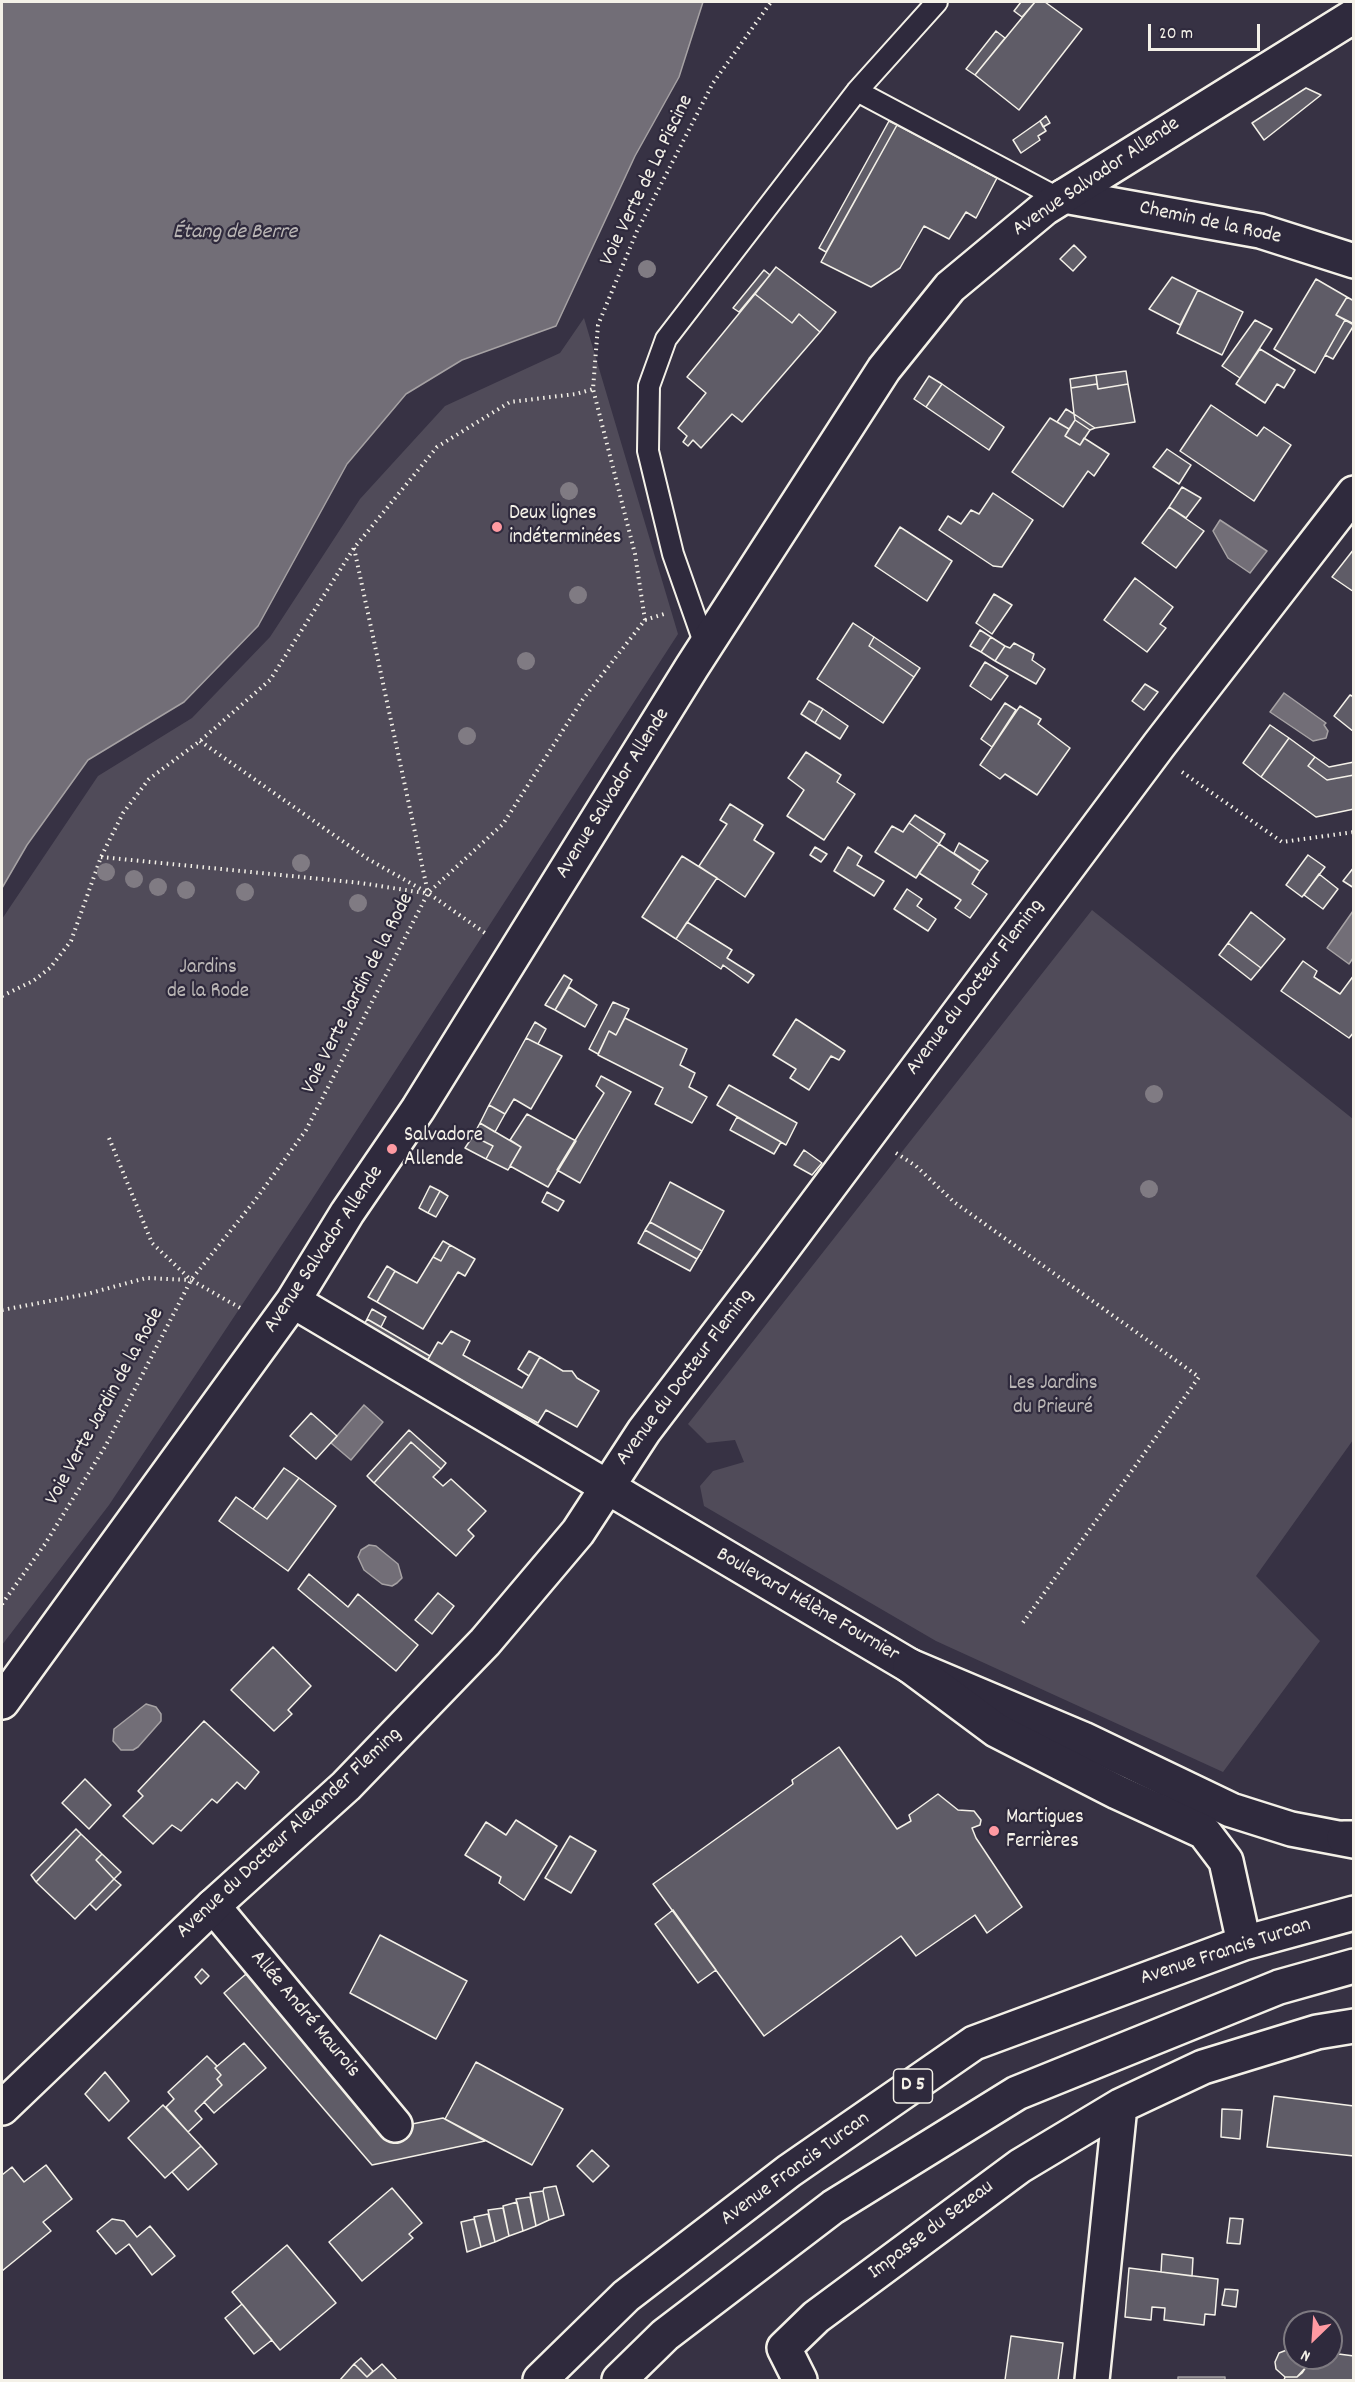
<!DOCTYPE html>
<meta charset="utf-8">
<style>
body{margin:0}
#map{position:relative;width:1355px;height:2382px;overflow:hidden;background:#373244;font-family:Dekko,sans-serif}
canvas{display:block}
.frame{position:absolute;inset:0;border:3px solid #f4f1e8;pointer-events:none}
.north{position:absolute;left:1283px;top:2310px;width:60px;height:60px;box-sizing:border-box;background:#2f2a3d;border:2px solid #7e7a81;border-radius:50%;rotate:205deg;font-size:16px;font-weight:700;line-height:24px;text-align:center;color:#f4f1e8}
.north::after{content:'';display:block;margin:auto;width:21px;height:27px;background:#ff9aa2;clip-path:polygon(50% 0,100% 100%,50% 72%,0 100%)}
.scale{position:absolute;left:1148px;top:24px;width:112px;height:27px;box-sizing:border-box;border:3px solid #f4f1e8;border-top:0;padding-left:8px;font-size:18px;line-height:21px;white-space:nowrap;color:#f4f1e8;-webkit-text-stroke:4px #2f2a3d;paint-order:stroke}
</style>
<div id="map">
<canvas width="1355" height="2382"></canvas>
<div class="frame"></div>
<div class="north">N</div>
<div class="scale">20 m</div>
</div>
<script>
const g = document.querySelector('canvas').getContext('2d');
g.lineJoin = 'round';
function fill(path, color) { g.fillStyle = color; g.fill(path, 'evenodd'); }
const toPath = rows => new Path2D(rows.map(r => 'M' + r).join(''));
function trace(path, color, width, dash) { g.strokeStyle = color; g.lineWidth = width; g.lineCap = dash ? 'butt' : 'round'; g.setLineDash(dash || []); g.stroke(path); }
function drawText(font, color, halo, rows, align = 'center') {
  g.font = font + ' Dekko,sans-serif'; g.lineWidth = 4.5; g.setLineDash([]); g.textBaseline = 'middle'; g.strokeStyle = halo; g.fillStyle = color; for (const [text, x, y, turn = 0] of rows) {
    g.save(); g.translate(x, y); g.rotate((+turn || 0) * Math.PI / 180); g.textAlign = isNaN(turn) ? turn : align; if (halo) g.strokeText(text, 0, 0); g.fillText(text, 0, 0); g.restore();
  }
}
fill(toPath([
 [584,318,678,634,307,1207,109,1505,2,1645,2,919,98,776,192,718,270,637,360,499,445,406,560,353],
 [1092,910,1353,1119,1353,1440,1256,1576,1320,1641,1223,1772,936,1641,704,1506,700,1486,713,1471,744,1462,735,1440,707,1443,688,1424]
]), '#504b59');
const water = toPath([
 [2,2,703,2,679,77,635,156,556,326,462,360,406,394,347,464,258,626,184,702,88,760,27,845,2,888,2,2],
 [1220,520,1267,551,1250,573,1228,558,1213,531,1220,520],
 [1284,693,1326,723,1324,725,1328,731,1326,738,1313,741,1270,712,1284,693],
 [1353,911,1353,958,1349,964,1327,948,1353,911],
 [364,1405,383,1422,351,1460,331,1443,364,1405],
 [369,1545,376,1546,398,1564,402,1578,397,1583,392,1586,382,1584,364,1570,358,1557,361,1550,369,1545],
 [146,1704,156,1707,161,1714,161,1721,138,1747,133,1750,121,1750,113,1741,114,1729,146,1704],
 [1178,2377,1225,2377,1225,2380,1178,2380,1178,2377]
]);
fill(water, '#726e77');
trace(water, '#a6a2a4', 1.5);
const building = toPath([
 [1021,2,1035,2,1022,17,1014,11,1021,2],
 [1035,2,1045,2,1082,29,1019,110,975,75,1035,2],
 [996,31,1005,38,975,75,966,69,996,31],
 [1306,88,1321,95,1264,140,1252,123,1306,88],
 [1046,116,1050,123,1043,127,1040,121,1046,116],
 [889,121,897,125,826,252,819,248,889,121],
 [1040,121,1046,131,1038,136,1040,140,1021,153,1013,140,1040,121],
 [897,125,997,178,976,218,966,212,949,239,924,226,900,268,871,287,821,262,897,125],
 [1074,245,1086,257,1073,271,1060,259,1074,245],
 [776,267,836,312,820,332,799,314,792,323,755,294,776,267],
 [764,270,770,275,739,312,733,308,764,270],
 [1172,277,1198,290,1180,325,1149,309,1172,277],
 [1316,279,1347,297,1336,315,1345,320,1315,373,1274,349,1316,279],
 [1198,290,1243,312,1222,355,1177,333,1198,290],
 [755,294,792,323,799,314,820,332,742,422,732,414,701,448,693,440,688,446,683,442,687,436,678,428,706,393,687,377,755,294],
 [1347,297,1354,301,1354,324,1336,315,1347,297],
 [1255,320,1272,329,1240,378,1222,366,1255,320],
 [1345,320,1354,325,1333,359,1325,355,1345,320],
 [1260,349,1295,370,1284,388,1277,384,1265,403,1236,384,1260,349],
 [1126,371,1128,384,1098,389,1096,375,1126,371],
 [1096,375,1097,384,1071,388,1070,379,1096,375],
 [929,376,942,384,926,407,914,399,929,376],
 [942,384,1004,427,989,450,926,407,942,384],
 [1097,384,1098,389,1128,384,1135,422,1095,428,1074,414,1071,388,1097,384],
 [1211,405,1257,436,1264,427,1291,445,1254,501,1180,451,1211,405],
 [1066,409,1074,414,1075,420,1069,429,1057,422,1066,409],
 [1074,414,1095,428,1090,430,1075,420,1074,414],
 [1050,418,1069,429,1065,436,1080,445,1084,438,1109,454,1094,476,1088,471,1063,507,1012,472,1050,418],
 [1075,420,1090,430,1080,445,1065,436,1075,420],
 [1167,449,1191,465,1179,484,1153,467,1167,449],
 [1182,487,1201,498,1186,518,1169,507,1182,487],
 [993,493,1033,520,1002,567,993,566,939,530,948,516,961,524,971,510,979,514,993,493],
 [1169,507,1204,531,1176,568,1142,543,1169,507],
 [900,527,952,561,927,601,875,566,900,527],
 [1354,549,1354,592,1332,577,1354,549],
 [1135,578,1173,607,1160,624,1166,628,1147,652,1104,620,1135,578],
 [994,594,1012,605,992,634,976,623,994,594],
 [853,623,874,637,869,646,914,677,883,723,817,679,853,623],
 [980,630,991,637,981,652,970,646,980,630],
 [874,637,920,668,914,677,869,646,874,637],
 [991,637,1005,646,995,661,981,652,991,637],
 [1014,643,1034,654,1032,660,1045,669,1036,684,995,661,1005,646,1010,648,1014,643],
 [985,662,1008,676,991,700,970,686,985,662],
 [1145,684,1158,692,1144,710,1132,701,1145,684],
 [1350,695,1354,697,1354,732,1334,716,1350,695],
 [809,701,823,709,815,723,801,714,809,701],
 [1005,703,1016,710,992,747,981,739,1005,703],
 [1020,706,1041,719,1038,724,1070,748,1037,795,1005,774,1000,779,980,765,1020,706],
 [823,709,848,726,840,739,815,723,823,709],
 [1270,725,1289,738,1261,777,1243,763,1270,725],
 [1289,738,1315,757,1308,766,1327,780,1354,775,1354,809,1316,817,1261,777,1289,738],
 [806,752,841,775,837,782,855,794,824,840,787,816,804,790,788,778,806,752],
 [1315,757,1329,767,1354,762,1354,775,1327,780,1308,766,1315,757],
 [730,804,763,825,754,840,774,853,745,897,699,866,727,824,720,820,730,804],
 [915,815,945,834,939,844,909,823,915,815],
 [909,823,939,844,916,878,875,852,892,826,903,832,909,823],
 [959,843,988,861,980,871,954,853,959,843],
 [939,844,980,871,972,884,987,894,970,918,955,908,961,900,919,873,939,844],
 [815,847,827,854,821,862,810,855,815,847],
 [848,847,862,856,857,865,884,881,874,896,834,871,848,847],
 [1308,855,1325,867,1302,897,1286,885,1308,855],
 [682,856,717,878,676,939,642,917,682,856],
 [1354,867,1354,888,1343,881,1354,867],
 [1319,874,1338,889,1323,909,1304,895,1319,874],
 [907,889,922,899,917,906,936,919,928,931,894,909,907,889],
 [1251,912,1285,939,1261,968,1228,943,1251,912],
 [687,922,732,950,727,958,754,975,748,983,723,965,721,969,676,939,687,922],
 [1228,943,1261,968,1251,980,1219,955,1228,943],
 [1303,961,1317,971,1314,977,1340,994,1354,975,1354,1032,1349,1038,1281,991,1303,961],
 [564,975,572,980,555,1010,545,1005,564,975],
 [569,987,597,1005,585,1027,555,1010,569,987],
 [613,1002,629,1009,616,1035,609,1031,598,1054,589,1049,613,1002],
 [625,1018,687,1049,680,1065,695,1073,689,1087,707,1097,692,1123,655,1104,663,1088,598,1055,609,1031,616,1035,625,1018],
 [796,1019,845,1051,839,1060,831,1056,809,1090,790,1078,796,1069,773,1055,796,1019],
 [535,1022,546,1029,538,1044,526,1038,535,1022],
 [526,1038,562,1056,531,1109,514,1099,505,1114,489,1105,526,1038],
 [601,1076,631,1092,580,1183,557,1170,604,1093,596,1086,601,1076],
 [729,1085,797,1123,786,1145,717,1105,729,1085],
 [489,1105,505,1114,495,1132,480,1123,489,1105],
 [527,1114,576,1141,548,1187,510,1166,521,1147,510,1140,527,1114],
 [737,1117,781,1142,774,1154,730,1130,737,1117],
 [480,1123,521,1147,508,1170,486,1159,493,1146,473,1136,480,1123],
 [473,1136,493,1146,486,1159,465,1148,473,1136],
 [804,1150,822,1163,812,1175,794,1165,804,1150],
 [670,1182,724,1211,702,1251,650,1222,670,1182],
 [430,1186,440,1191,428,1213,419,1208,430,1186],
 [440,1191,448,1196,436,1217,428,1213,440,1191],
 [547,1192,564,1201,558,1211,542,1202,547,1192],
 [650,1222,702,1251,697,1259,645,1230,650,1222],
 [645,1230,697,1259,690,1271,638,1243,645,1230],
 [443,1241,450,1245,441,1261,433,1257,443,1241],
 [450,1245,475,1259,465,1276,458,1272,423,1329,377,1302,395,1271,417,1283,433,1257,441,1261,450,1245],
 [387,1266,395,1271,377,1302,368,1297,387,1266],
 [372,1309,386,1317,381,1327,367,1319,372,1309],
 [367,1319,430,1356,427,1361,364,1325,367,1319],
 [451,1331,470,1341,463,1355,522,1388,540,1357,563,1371,572,1371,577,1378,599,1391,577,1427,546,1410,538,1423,427,1361,438,1342,442,1344,451,1331],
 [529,1351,540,1357,529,1376,518,1369,529,1351],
 [311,1413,337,1436,316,1459,290,1436,311,1413],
 [409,1430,446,1463,441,1469,411,1442,374,1483,367,1476,409,1430],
 [411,1442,441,1469,433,1477,443,1486,451,1479,486,1511,468,1530,474,1536,456,1556,374,1483,411,1442],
 [284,1468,299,1478,267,1519,253,1509,284,1468],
 [299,1478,336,1506,288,1571,219,1521,236,1497,267,1519,299,1478],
 [309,1574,348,1607,358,1594,418,1645,396,1671,298,1589,309,1574],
 [438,1593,454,1606,432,1634,415,1620,438,1593],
 [273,1647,311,1686,288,1710,292,1714,274,1731,231,1690,273,1647],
 [204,1721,259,1772,245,1789,237,1782,217,1803,212,1799,181,1831,172,1825,153,1844,123,1816,143,1796,138,1791,204,1721],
 [839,1747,897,1829,911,1821,909,1815,938,1794,958,1810,974,1811,981,1820,980,1825,972,1828,976,1838,1022,1907,987,1933,975,1915,916,1956,901,1936,764,2036,653,1884,793,1784,792,1780,839,1747],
 [85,1779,111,1805,89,1829,62,1803,85,1779],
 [516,1820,557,1846,524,1900,499,1883,501,1877,465,1855,486,1822,506,1835,516,1820],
 [76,1829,81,1834,36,1882,31,1875,76,1829],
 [81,1834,102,1854,96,1860,114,1879,75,1919,36,1882,81,1834],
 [570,1836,596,1851,571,1893,545,1878,570,1836],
 [102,1854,121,1872,114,1879,96,1860,102,1854],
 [114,1879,121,1885,96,1910,90,1904,114,1879],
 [673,1910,716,1970,698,1983,655,1924,673,1910],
 [380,1935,467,1981,436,2039,350,1993,380,1935],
 [202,1969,209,1976,201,1984,195,1977,202,1969],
 [246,1974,386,2129,443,2118,485,2141,372,2165,224,1993,246,1974],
 [244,2043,266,2068,214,2113,204,2102,222,2085,217,2079,221,2075,215,2068,244,2043],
 [207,2056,217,2066,215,2068,221,2075,217,2079,222,2085,195,2111,202,2119,188,2132,166,2107,174,2099,168,2092,207,2056],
 [476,2062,563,2109,532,2165,445,2119,476,2062],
 [105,2072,129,2101,109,2121,85,2094,105,2072],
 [1274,2096,1354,2106,1354,2156,1267,2147,1274,2096],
 [163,2105,201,2146,165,2178,128,2138,163,2105],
 [1222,2109,1242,2110,1240,2139,1221,2137,1222,2109],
 [201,2146,217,2164,188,2190,172,2172,201,2146],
 [592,2150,609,2166,593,2182,577,2166,592,2150],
 [46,2165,72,2199,43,2222,51,2231,2,2271,2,2175,12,2167,24,2182,46,2165],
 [556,2186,564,2215,549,2220,543,2191,544,2188,556,2186],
 [392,2188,422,2223,409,2234,413,2238,362,2281,329,2242,392,2188],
 [543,2191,549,2220,536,2226,530,2193,543,2191],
 [530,2197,536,2226,523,2231,516,2199,530,2197],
 [517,2202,523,2231,509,2236,503,2206,517,2202],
 [503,2208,509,2236,495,2242,488,2210,503,2208],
 [488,2214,495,2242,481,2247,474,2217,488,2214],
 [1230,2218,1243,2219,1240,2244,1227,2243,1230,2218],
 [112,2219,124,2221,137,2237,150,2226,175,2256,152,2275,129,2244,116,2254,97,2231,112,2219],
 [474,2219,481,2247,467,2252,461,2222,474,2219],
 [287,2245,336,2303,280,2350,232,2292,287,2245],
 [1162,2254,1193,2258,1192,2276,1161,2272,1162,2254],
 [1129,2268,1218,2279,1215,2315,1205,2314,1204,2325,1164,2320,1165,2308,1152,2307,1151,2320,1125,2317,1129,2268],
 [1225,2289,1238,2290,1236,2307,1222,2305,1225,2289],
 [242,2304,272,2340,254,2354,225,2318,242,2304],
 [1011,2336,1063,2343,1058,2380,1005,2380,1011,2336],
 [1290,2338,1295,2339,1295,2349,1288,2349,1290,2338],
 [1292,2348,1295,2349,1295,2358,1304,2358,1306,2367,1297,2377,1285,2377,1276,2369,1275,2362,1279,2353,1292,2348],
 [1331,2353,1354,2356,1354,2380,1284,2380,1285,2377,1297,2377,1302,2373,1306,2367,1304,2358,1331,2358,1331,2353],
 [361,2358,373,2371,367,2377,354,2364,361,2358],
 [354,2364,367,2377,382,2364,397,2380,340,2380,354,2364]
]);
fill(building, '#5f5c67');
trace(building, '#f4f1e8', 1.5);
const service = toPath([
 [857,91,1060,199],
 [706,648,673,554,648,451,649,386,666,339,857,91,937,2]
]);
const minor = toPath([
 [1064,196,1260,231,1354,261],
 [213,1906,395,2125],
 [800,2380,784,2348,816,2317,1020,2166,1120,2106,1203,2067,1317,2032,1354,2026],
 [1092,2380,1120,2106]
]);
const secondary = toPath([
 [293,1301,910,1666,1083,1739,1231,1810,1291,1829,1354,1841],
 [2,1702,293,1301,347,1213,418,1109,692,667,884,369,950,287,1045,208,1354,16],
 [2,2108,213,1906,346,1786,485,1642,578,1532,644,1431,769,1267,1159,745,1354,493]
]);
const primary = toPath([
 [910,1666,996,1730,1117,1792,1204,1832,1226,1861,1244,1943],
 [1344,1838,1354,1838],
 [540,2380,626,2296,789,2171,974,2043,1244,1943,1354,1913],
 [619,2380,665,2335,833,2207,1017,2093,1279,1987,1354,1966]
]);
trace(service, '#f4f1e8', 24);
trace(minor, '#f4f1e8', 38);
trace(secondary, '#f4f1e8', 38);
trace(primary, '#f4f1e8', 38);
trace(toPath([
 [354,548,428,893],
 [645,620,664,614],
 [200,741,368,859,428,893,485,933],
 [1182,772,1282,842,1354,832],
 [101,857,361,883,424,893],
 [2,996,33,981,50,968,71,941,101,857,123,813,149,779,200,741,270,680,354,548,437,447,510,402,576,394,593,389],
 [109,1138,152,1243,191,1280,242,1309],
 [896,1153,916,1166,954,1202,1199,1377,1022,1624],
 [2,1310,87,1294,146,1278,191,1280],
 [2,1604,45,1544,106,1445,191,1280,256,1199,306,1130,428,893,503,824,583,699,645,620,635,554,593,389,598,325,637,231,713,83,771,2]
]), '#f4f1e8', 4, [1.5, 4.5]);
trace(service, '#2f2a3d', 20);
trace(minor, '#2f2a3d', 33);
trace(secondary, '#2f2a3d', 33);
trace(primary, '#2f2a3d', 33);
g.fillStyle = '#807b83';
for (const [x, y] of [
 [647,269],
 [569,491],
 [578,595],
 [526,661],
 [467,736],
 [301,863],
 [106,872],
 [134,879],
 [158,887],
 [186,890],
 [245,892],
 [358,903],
 [1154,1094],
 [1149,1189]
]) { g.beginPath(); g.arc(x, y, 9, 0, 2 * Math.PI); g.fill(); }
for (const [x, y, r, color] of [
 [497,527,6,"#ff9aa2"],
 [392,1149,6,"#ff9aa2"],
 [994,1831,6,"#ff9aa2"]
]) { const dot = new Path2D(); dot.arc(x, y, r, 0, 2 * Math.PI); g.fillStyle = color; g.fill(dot); trace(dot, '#2f2a3d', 2); }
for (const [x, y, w] of [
 [913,2086,39]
]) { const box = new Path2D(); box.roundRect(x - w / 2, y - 17, w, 34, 4.5); g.fillStyle = '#2f2a3d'; g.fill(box); trace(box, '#f4f1e8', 1.5); }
drawText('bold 20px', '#f4f1e8', null, [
 ["D 5",913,2086]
]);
drawText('21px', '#f4f1e8', '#2f2a3d', [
 ["Avenue Salvador Allende",1097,178,-34],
 ["Voie Verte de La Piscine",648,181,-64],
 ["Chemin de la Rode",1210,224,12],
 ["Avenue Salvador Allende",614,794,-58],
 ["Avenue du Docteur Fleming",976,988,-53],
 ["Voie Verte Jardin de la Rode",359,994,-63],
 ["Avenue Salvador Allende",325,1250,-56],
 ["Avenue du Docteur Fleming",686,1378,-53],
 ["Voie Verte Jardin de la Rode",106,1407,-61],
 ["Boulevard Hélène Fournier",807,1606,30],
 ["Avenue du Docteur Alexander Fleming",290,1834,-43],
 ["Avenue Francis Turcan",1226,1953,-18],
 ["Allée André Maurois",304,2015,50],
 ["Avenue Francis Turcan",796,2170,-36],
 ["Impasse du Sezeau",932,2231,-37]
]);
drawText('21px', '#f4f1e8', '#2f2a3d', [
 ["Deux lignes",509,515],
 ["indéterminées",509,539],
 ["Salvadore",404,1137],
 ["Allende",404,1161],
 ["Martigues",1006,1819],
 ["Ferrières",1006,1843]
], 'left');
drawText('21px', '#bbb7b6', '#2f2a3d', [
 ["Jardins",208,969],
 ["de la Rode",208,993],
 ["Les Jardins",1053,1385],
 ["du Prieuré",1053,1409]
]);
drawText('italic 22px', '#bab6b5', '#2f2a3d', [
 ["Étang de Berre",235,234]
]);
</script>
